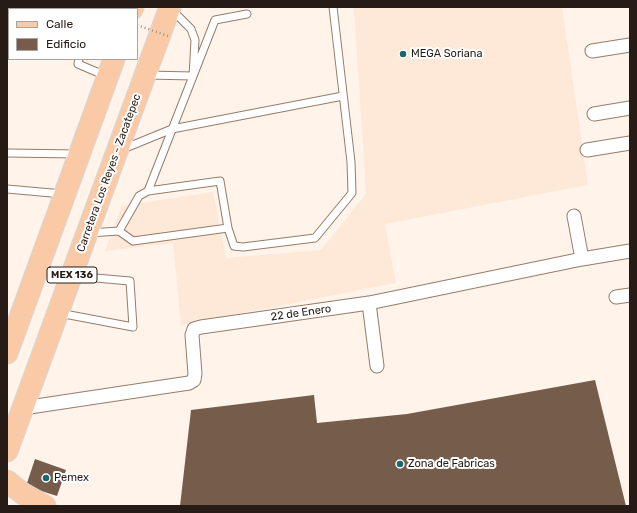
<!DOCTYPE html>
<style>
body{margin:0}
#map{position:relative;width:637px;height:513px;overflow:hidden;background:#fff3ea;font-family:Rubik,sans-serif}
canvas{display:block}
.frame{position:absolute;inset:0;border:8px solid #271c15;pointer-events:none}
.legend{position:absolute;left:8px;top:8px;width:130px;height:52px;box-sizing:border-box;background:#fff;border:1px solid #a9a4a1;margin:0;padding:5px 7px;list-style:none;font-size:12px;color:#271c15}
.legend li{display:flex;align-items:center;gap:8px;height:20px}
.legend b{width:20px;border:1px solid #a9a4a1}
</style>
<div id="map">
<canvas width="637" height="513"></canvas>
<div class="frame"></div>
<ul class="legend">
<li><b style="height:5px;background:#facaa6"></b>Calle</li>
<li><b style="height:11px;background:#765d4b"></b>Edificio</li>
</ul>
</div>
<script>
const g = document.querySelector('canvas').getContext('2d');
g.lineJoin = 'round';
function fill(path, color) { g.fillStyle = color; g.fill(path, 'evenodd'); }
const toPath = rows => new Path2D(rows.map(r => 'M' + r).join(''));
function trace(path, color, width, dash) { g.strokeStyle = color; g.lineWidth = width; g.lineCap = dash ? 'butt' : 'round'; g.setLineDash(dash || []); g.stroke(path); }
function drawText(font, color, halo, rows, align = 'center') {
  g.font = font + ' Rubik,sans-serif'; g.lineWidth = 4; g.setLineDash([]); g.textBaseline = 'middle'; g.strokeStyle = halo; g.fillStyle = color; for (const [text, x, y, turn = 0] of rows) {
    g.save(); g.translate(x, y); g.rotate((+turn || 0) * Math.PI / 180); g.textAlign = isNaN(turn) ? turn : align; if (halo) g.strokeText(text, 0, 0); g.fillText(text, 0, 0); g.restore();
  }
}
fill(toPath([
 [354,7,562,7,588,185,385,224,396,283,181,325,173,243,105,251,122,206,213,192,226,258,321,250,366,194]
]), '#fee8d8');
fill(toPath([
 [595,380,626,506,180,506,191,410,314,395,317,423,407,414],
 [35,459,66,470,57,496,26,486]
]), '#765d4b');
const lane = toPath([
 [95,9,95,7],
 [79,59,78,64,106,76],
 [147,75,193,76,195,40,191,29,171,9],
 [123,149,172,129,343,96],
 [7,153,78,154],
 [7,189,63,194],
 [148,191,215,20,247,14],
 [119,231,139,196,148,191,220,181,228,228,234,246,243,247,315,238,352,193,351,162,333,7],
 [89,233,119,231,133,241,228,228],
 [59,313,133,327,130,281,73,276]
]);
const street = toPath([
 [592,51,630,45],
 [594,114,630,108],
 [587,150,630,143],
 [574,216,582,259],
 [616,297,630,295],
 [369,303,377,366],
 [23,408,189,383,194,380,195,374,192,335,194,329,201,327,369,303,582,259,630,251]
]);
const primary = toPath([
 [132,9,133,7],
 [7,353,114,59],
 [7,451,170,7],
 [7,481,22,493,45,506]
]);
trace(lane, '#977c6a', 9);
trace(street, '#977c6a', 15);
trace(primary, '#d8d6d5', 23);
trace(lane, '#fff', 7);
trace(street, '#fff', 13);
trace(primary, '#facaa6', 21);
trace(toPath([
 [137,25,168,36]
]), '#998e86', 2.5, [1, 3]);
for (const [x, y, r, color] of [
 [403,54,4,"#1b6770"],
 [400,464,4,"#1b6770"],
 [46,478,4,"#1b6770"]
]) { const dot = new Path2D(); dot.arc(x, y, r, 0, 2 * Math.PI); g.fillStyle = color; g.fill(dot); trace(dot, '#fff', 1.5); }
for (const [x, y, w] of [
 [72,275,50]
]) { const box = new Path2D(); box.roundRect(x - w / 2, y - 8, w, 16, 3); g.fillStyle = '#fff'; g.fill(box); trace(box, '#271c15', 1); }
drawText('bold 10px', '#271c15', null, [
 ["MEX 136",72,275]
]);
drawText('11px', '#271c15', '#fff', [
 ["MEGA Soriana",411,54],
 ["Zona de Fabricas",408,464],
 ["Pemex",54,478]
], 'left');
drawText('11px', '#271c15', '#fff', [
 ["Carretera Los Reyes - Zacatepec",109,173,-70],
 ["22 de Enero",301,313,-8]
]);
</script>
